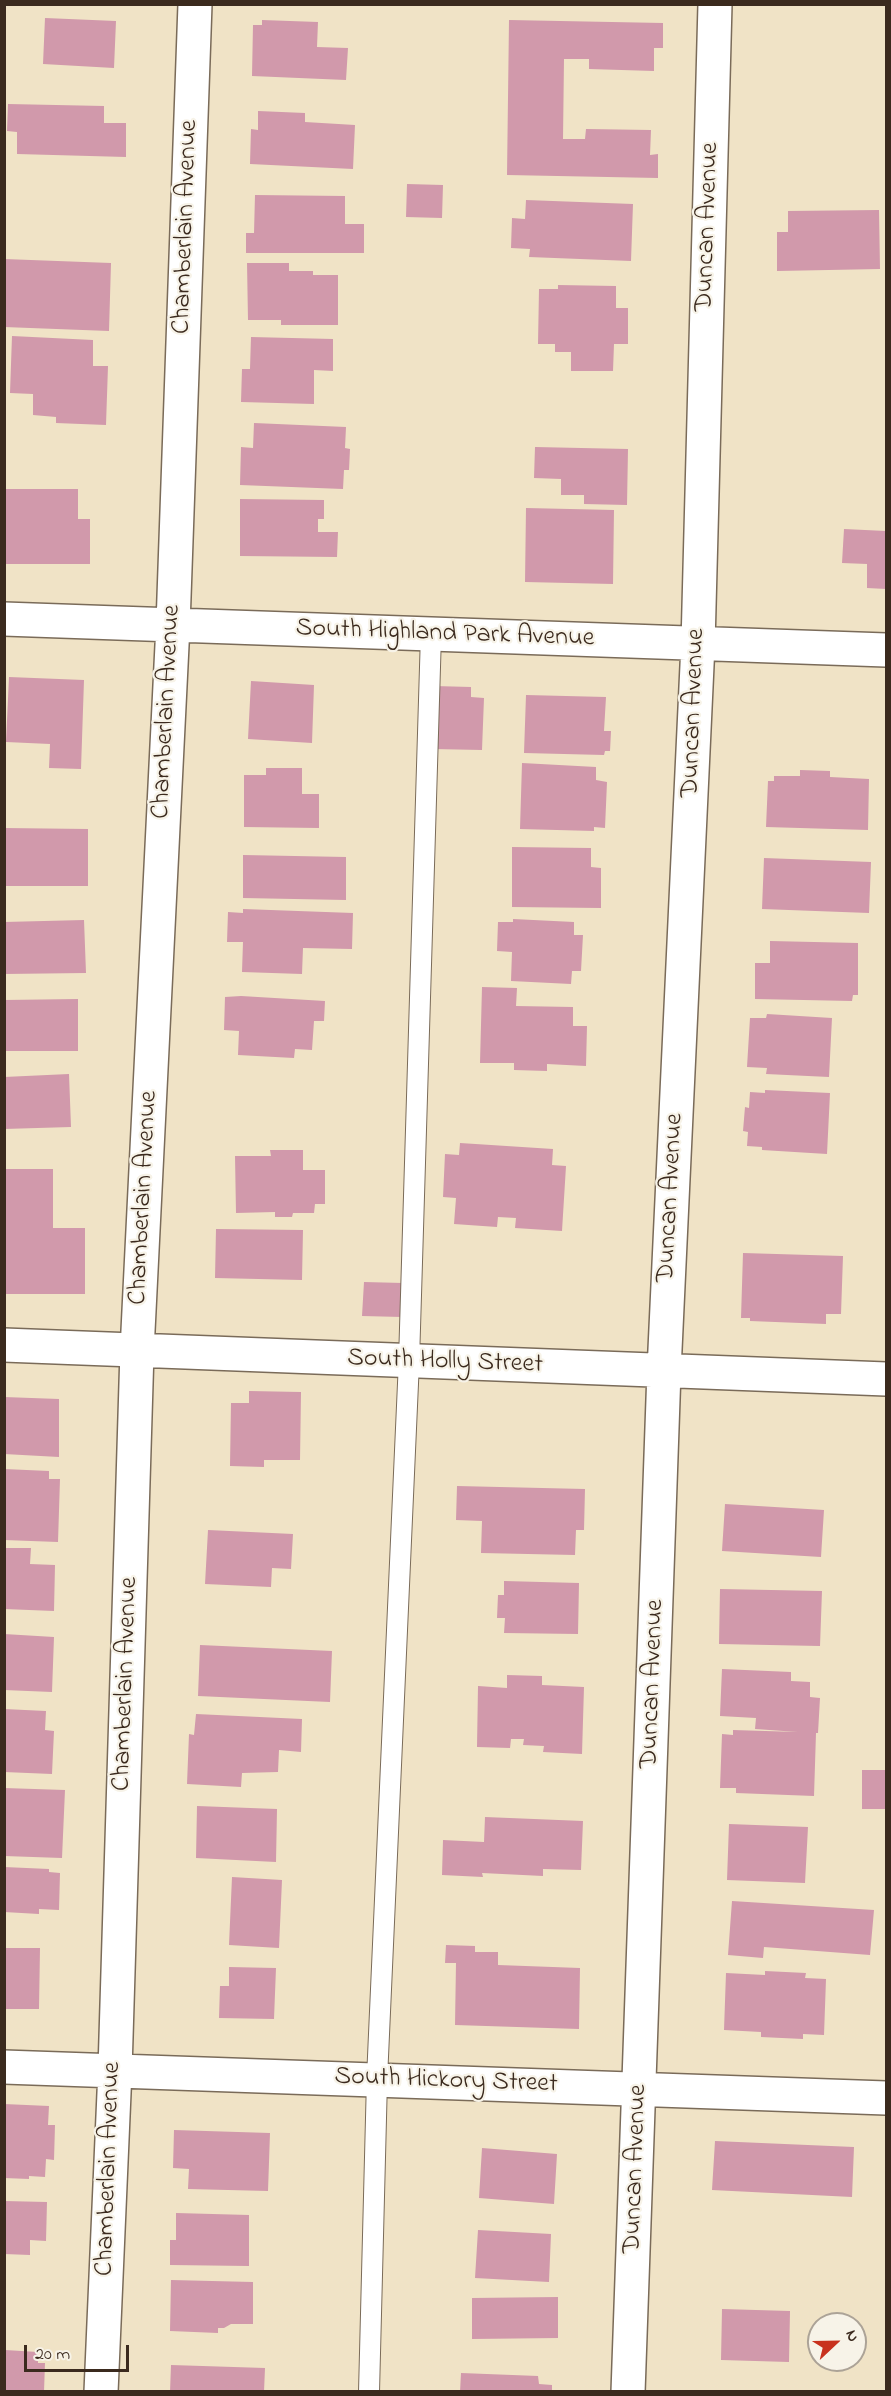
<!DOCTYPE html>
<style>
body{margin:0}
#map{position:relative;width:891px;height:2396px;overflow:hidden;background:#f0e3c6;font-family:"Indie Flower",sans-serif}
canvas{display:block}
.frame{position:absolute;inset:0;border:6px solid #3b2a1e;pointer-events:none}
.north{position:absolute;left:807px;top:2312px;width:60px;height:60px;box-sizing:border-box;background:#f7f3e8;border:2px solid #aca397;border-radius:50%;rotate:68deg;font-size:16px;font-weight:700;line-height:24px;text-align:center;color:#3b2a1e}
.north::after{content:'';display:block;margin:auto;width:21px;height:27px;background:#c8321e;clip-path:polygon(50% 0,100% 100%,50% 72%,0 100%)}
.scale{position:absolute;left:24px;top:2345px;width:105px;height:27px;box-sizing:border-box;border:3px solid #3b2a1e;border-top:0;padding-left:8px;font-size:18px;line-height:21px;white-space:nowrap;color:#3b2a1e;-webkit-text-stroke:4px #f7f3e8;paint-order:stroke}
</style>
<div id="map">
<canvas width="891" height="2396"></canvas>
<div class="frame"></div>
<div class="north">N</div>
<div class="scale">20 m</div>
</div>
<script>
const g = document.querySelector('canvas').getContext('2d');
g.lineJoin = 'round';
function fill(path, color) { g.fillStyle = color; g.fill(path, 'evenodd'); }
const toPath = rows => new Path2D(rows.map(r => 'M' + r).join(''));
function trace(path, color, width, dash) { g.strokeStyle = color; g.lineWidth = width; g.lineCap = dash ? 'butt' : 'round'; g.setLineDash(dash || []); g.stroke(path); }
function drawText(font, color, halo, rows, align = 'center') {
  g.font = font + ' "Indie Flower",sans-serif'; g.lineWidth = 4.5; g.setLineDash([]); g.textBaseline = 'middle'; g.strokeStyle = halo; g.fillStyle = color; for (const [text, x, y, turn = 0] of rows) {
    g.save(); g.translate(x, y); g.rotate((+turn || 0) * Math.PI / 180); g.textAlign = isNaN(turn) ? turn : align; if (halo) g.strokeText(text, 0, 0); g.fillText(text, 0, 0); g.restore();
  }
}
fill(toPath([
 [45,18,116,21,114,68,43,64],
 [262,20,318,22,317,47,348,48,346,80,252,76,253,25,262,25],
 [509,20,663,23,663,48,654,48,654,71,589,69,589,59,564,59,563,139,585,139,586,129,651,130,650,155,658,154,658,178,507,175],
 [8,104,104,106,104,123,126,123,126,157,17,154,17,132,7,131],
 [258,111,305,113,305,122,355,125,353,169,250,164,251,129,258,130],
 [407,184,443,185,442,218,406,217],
 [255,195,345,196,345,224,364,224,364,253,246,253,246,233,254,233],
 [526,200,633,204,631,261,529,257,530,249,511,248,512,218,525,219],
 [879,210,880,269,777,271,777,232,788,232,788,211],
 [4,259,111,263,109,331,4,327],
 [247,263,289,263,289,271,313,271,313,275,338,275,338,325,281,325,281,320,248,320],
 [558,285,616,286,616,308,628,308,628,344,614,344,613,371,571,371,571,352,555,352,555,344,538,344,539,289,558,289],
 [12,336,93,340,93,366,108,366,106,425,56,423,56,417,33,415,33,394,10,393],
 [251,337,333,339,333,371,314,370,314,404,241,402,242,369,250,369],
 [254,423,346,427,345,448,350,449,349,470,344,470,343,489,240,485,241,447,253,448],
 [535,447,628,449,627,505,584,504,584,495,561,495,561,479,534,478],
 [6,489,78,489,78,519,90,519,90,564,6,564],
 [240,499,324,500,324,519,318,519,318,532,338,532,337,557,240,556],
 [526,508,614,510,613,584,525,582],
 [844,529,886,531,886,589,867,588,867,564,842,563],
 [9,677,84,680,81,769,49,768,50,744,6,742],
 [251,681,314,685,312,743,248,739],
 [434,686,471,687,471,697,484,698,482,750,432,749],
 [526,695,606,697,604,731,611,731,610,751,605,751,604,755,524,753],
 [522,763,596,767,596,780,607,782,605,828,594,827,594,831,520,829],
 [266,768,302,768,302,794,319,794,319,828,244,827,244,775,266,775],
 [800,770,830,771,830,777,869,779,868,830,766,827,768,781,774,781,774,776,800,776],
 [4,828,88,829,88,886,4,886],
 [512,847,591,848,591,867,601,868,601,908,512,907],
 [243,855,346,857,346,900,243,898],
 [764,858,871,862,869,913,762,909],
 [243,909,353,913,352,949,303,948,302,974,242,972,243,942,227,942,228,912,243,913],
 [513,919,574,922,574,935,583,935,581,971,572,971,571,984,511,981,512,952,497,951,498,922,513,922],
 [84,920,86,973,4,974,4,922],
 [770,941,858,943,858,995,853,995,852,1001,755,999,755,963,770,963],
 [482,987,517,988,516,1006,573,1007,573,1026,587,1026,586,1066,547,1064,547,1071,514,1070,514,1063,480,1063],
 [241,996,325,1001,324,1021,314,1021,312,1050,295,1049,294,1058,238,1055,239,1031,224,1030,225,997],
 [78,999,78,1051,4,1051,4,1000],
 [767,1014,832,1018,829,1077,766,1074,767,1068,747,1067,750,1018,766,1018],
 [69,1074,71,1127,4,1129,4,1077],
 [765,1090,830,1093,827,1154,762,1150,762,1147,747,1146,748,1132,743,1131,745,1107,749,1108,750,1092,765,1093],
 [460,1143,553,1149,552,1165,566,1166,562,1231,515,1228,516,1218,498,1217,497,1227,454,1224,456,1198,443,1197,445,1154,459,1155],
 [270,1150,303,1150,303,1170,325,1170,325,1204,315,1204,314,1213,293,1213,292,1217,275,1217,275,1212,236,1213,235,1156,271,1156],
 [4,1169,53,1169,53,1228,85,1228,85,1294,4,1294],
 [216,1229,303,1230,302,1280,215,1278],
 [743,1253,843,1256,841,1314,826,1314,826,1324,750,1321,750,1318,741,1318],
 [364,1282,403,1283,402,1317,362,1316],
 [249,1391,301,1392,300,1460,264,1460,264,1467,230,1466,231,1403,249,1403],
 [4,1397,59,1399,59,1457,4,1454],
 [4,1469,49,1471,49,1479,60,1479,58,1542,4,1540],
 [457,1486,585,1489,584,1530,576,1530,575,1555,481,1553,482,1521,456,1520],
 [725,1504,824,1510,821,1557,722,1551],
 [208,1530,293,1534,291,1569,272,1568,271,1587,205,1584],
 [4,1548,31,1548,30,1564,55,1565,54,1611,4,1609],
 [504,1581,579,1583,578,1634,504,1633,505,1618,497,1618,498,1595,504,1595],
 [720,1589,822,1591,820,1646,719,1644],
 [4,1634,54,1637,52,1692,4,1690],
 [200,1645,332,1651,330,1702,198,1696],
 [722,1669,791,1672,791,1681,810,1682,810,1697,820,1698,818,1733,816,1733,814,1796,736,1793,736,1788,720,1788,722,1734,733,1735,733,1730,798,1732,755,1729,756,1718,720,1716],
 [507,1675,542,1676,542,1685,584,1687,582,1754,543,1752,544,1746,523,1745,524,1739,511,1739,510,1748,477,1747,478,1686,507,1688],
 [4,1709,46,1711,45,1730,54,1731,52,1774,4,1772],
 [196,1714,302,1719,301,1752,279,1750,278,1772,242,1773,241,1787,187,1784,189,1734,194,1735],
 [862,1770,886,1770,886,1809,862,1809],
 [4,1788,65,1790,62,1858,4,1856],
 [197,1806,277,1809,276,1862,196,1858],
 [485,1817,583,1821,581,1870,543,1869,543,1876,482,1873,483,1877,442,1875,443,1840,484,1842],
 [729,1824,808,1827,805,1883,727,1880],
 [4,1867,49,1869,49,1872,60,1873,59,1910,39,1909,39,1914,4,1912],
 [232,1877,282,1880,279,1948,229,1945],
 [732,1901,874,1910,870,1955,764,1947,763,1958,728,1955],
 [446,1945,475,1946,475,1952,498,1952,498,1965,580,1968,579,2029,455,2025,456,1963,445,1963],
 [4,1948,40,1948,39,2009,4,2009],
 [229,1967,276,1968,274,2019,219,2018,220,1986,229,1986],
 [765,1971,806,1973,805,1978,826,1979,824,2035,803,2034,803,2039,761,2037,761,2032,724,2030,726,1973,765,1975],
 [4,2104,49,2106,48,2125,55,2125,54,2160,46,2159,45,2177,29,2176,29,2179,4,2178],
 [174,2130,270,2133,268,2191,188,2189,189,2169,173,2168],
 [715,2141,854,2147,852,2197,712,2190],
 [482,2148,557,2154,554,2204,479,2198],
 [4,2201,47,2202,46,2241,30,2240,30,2255,4,2254],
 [176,2213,249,2215,249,2266,170,2265,170,2240,176,2240],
 [478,2230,551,2234,549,2282,475,2278],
 [171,2280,253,2282,253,2324,231,2324,224,2328,218,2328,218,2333,170,2331],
 [558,2297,558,2338,472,2339,472,2298],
 [722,2309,790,2311,789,2362,721,2360],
 [5,2350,38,2352,38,2363,45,2363,44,2392,5,2392],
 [171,2365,265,2368,264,2392,170,2392],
 [461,2373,538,2376,539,2384,552,2385,552,2392,460,2392]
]), '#d199ab');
const service = toPath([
 [369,2392,377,2079,409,1361,431,634]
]);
const minor = toPath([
 [4,619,886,650],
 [4,1345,886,1379],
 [4,2067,886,2098],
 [101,2392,115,2070,137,1351,173,625,195,4],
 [628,2392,664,1371,698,644,715,4]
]);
trace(service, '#7a6b59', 22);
trace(minor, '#7a6b59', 36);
trace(service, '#fff', 20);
trace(minor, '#fff', 33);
drawText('26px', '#3b2a1e', '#f7f3e8', [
 ["Chamberlain Avenue",187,227,-88],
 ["Duncan Avenue",709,227,-88],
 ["South Highland Park Avenue",445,635,2],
 ["Chamberlain Avenue",168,712,-87],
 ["Duncan Avenue",695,713,-88],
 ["Chamberlain Avenue",145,1198,-87],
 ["Duncan Avenue",672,1198,-87],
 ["South Holly Street",445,1363,2],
 ["Chamberlain Avenue",127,1684,-88],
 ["Duncan Avenue",654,1684,-88],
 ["South Hickory Street",446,2082,2],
 ["Chamberlain Avenue",110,2169,-88],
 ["Duncan Avenue",637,2169,-88]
]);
</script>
